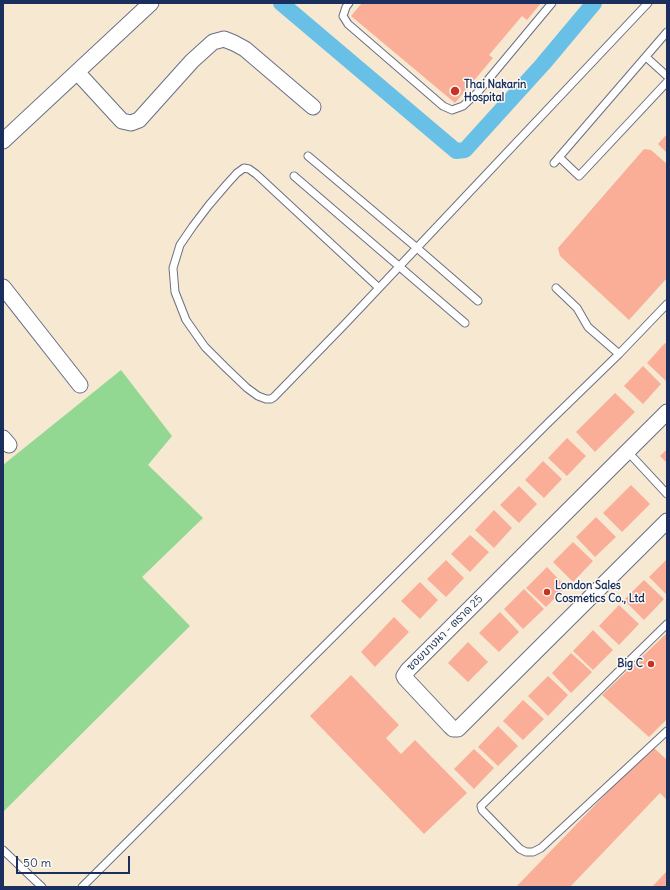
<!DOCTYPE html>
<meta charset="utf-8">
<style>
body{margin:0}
#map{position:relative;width:670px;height:890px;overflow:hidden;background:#f6e8d1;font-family:Delius,sans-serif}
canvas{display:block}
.frame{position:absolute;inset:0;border:4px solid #1b2f5e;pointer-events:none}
.scale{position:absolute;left:16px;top:856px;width:114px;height:18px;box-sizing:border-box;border:2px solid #1b2f5e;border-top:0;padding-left:5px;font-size:12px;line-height:14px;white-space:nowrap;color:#1b2f5e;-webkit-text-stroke:3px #fdfcf7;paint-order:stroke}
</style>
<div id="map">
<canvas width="670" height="890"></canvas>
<div class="frame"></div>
<div class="scale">50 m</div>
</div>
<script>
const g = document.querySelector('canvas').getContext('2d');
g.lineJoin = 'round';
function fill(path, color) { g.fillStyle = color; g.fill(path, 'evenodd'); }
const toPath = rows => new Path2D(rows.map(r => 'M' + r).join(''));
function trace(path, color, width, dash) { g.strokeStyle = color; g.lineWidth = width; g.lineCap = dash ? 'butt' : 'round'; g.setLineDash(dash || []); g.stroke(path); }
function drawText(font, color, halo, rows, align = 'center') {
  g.font = font + ' Delius,"Playpen Sans Thai",sans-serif'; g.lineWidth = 3; g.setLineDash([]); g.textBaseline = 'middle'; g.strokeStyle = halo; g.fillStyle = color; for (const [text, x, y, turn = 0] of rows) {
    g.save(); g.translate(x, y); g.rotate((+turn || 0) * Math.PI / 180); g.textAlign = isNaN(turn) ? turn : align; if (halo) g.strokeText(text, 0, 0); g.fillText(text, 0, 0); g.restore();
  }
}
fill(toPath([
 [121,370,172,436,148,465,203,518,142,577,190,626,3,812,3,465]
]), '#92d892');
trace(toPath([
 [281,3,456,151,465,150,543,64,594,3]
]), '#68c0e6', 16);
fill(toPath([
 [362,3,541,3,527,20,522,16,489,55,493,58,455,103,351,16],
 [667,134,667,153,658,144],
 [644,149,651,150,667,164,667,278,629,320,560,256,558,248],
 [665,343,667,345,667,379,666,381,647,363],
 [643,366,661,384,643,404,624,386],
 [615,393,635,412,595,452,576,432],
 [567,438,586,456,567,476,548,458],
 [667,449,667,463,660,456],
 [543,461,562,479,544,498,525,480],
 [631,485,650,504,622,532,603,513],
 [519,486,537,504,519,523,500,505],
 [494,510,512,528,494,548,475,530],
 [596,517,616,537,595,557,576,537],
 [470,535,489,552,470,572,451,554],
 [573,542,593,561,573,582,553,562],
 [667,559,667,595,649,577],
 [446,560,464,578,446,597,427,579],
 [547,567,566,587,546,607,526,588],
 [644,580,664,599,644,620,624,600],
 [420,582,438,600,420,619,401,601],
 [524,589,544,609,523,629,504,609],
 [619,605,639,624,619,645,599,626],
 [500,612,519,632,499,652,479,633],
 [394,617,409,632,375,667,361,652],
 [593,630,613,650,593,670,573,651],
 [667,633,667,719,649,737,602,695],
 [468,642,488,662,468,682,448,663],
 [571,653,592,672,571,693,552,673],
 [351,675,399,725,386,738,401,754,415,740,467,793,424,834,310,716],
 [548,676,568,695,548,716,528,696],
 [523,700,544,719,523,740,503,721],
 [498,726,518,746,498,766,478,747],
 [652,746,667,760,667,800,660,793,570,887,516,887],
 [474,749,494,768,474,789,454,769],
 [667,871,667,887,652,887]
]), '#faae97');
const lane = toPath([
 [349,3,346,7,343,16,348,24,443,106,452,110,463,106,477,93,552,3],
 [646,57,667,76],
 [308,156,417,248,478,301],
 [559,157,579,176,667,82],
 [554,163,667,32],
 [294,176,465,323],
 [379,288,256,174,249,169,244,168,237,173,227,184,209,205,193,226,180,245,173,268,175,292,186,320,205,347,225,367,247,388,258,396,266,399,271,399,274,397,345,324,648,3],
 [556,288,577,308,588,327,619,354],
 [628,452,667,494],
 [667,624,483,804,481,806,482,810,520,849,526,852,533,852,541,848,667,731],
 [3,850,42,887],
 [82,887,550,421,619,354,667,304]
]);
const street = toPath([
 [77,72,122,121,131,123,139,120,192,61,213,42,224,39,234,43,245,49,313,107],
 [3,141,151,3],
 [3,287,80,385],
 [667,412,408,670,404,676,405,678,450,726,453,729,458,729,667,521],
 [3,438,9,445]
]);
trace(lane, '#687086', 9);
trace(street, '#687086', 17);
trace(lane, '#fff', 7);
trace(street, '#fff', 15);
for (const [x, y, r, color] of [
 [455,91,5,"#c8321e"],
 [547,592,4,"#c8321e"],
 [651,664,4,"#c8321e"]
]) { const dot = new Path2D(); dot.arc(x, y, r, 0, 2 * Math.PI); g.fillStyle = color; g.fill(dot); trace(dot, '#fdfcf7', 1.5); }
drawText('bold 11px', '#1b2f5e', '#fdfcf7', [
 ["Thai Nakarin",464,85],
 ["Hospital",464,98],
 ["London Sales",555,586],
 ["Cosmetics Co., Ltd",555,599],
 ["Big C",643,664,"right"]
], 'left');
drawText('11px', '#1b2f5e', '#fdfcf7', [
 ["ซอยบางนา - ตราด 25",445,633,-45]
]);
</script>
